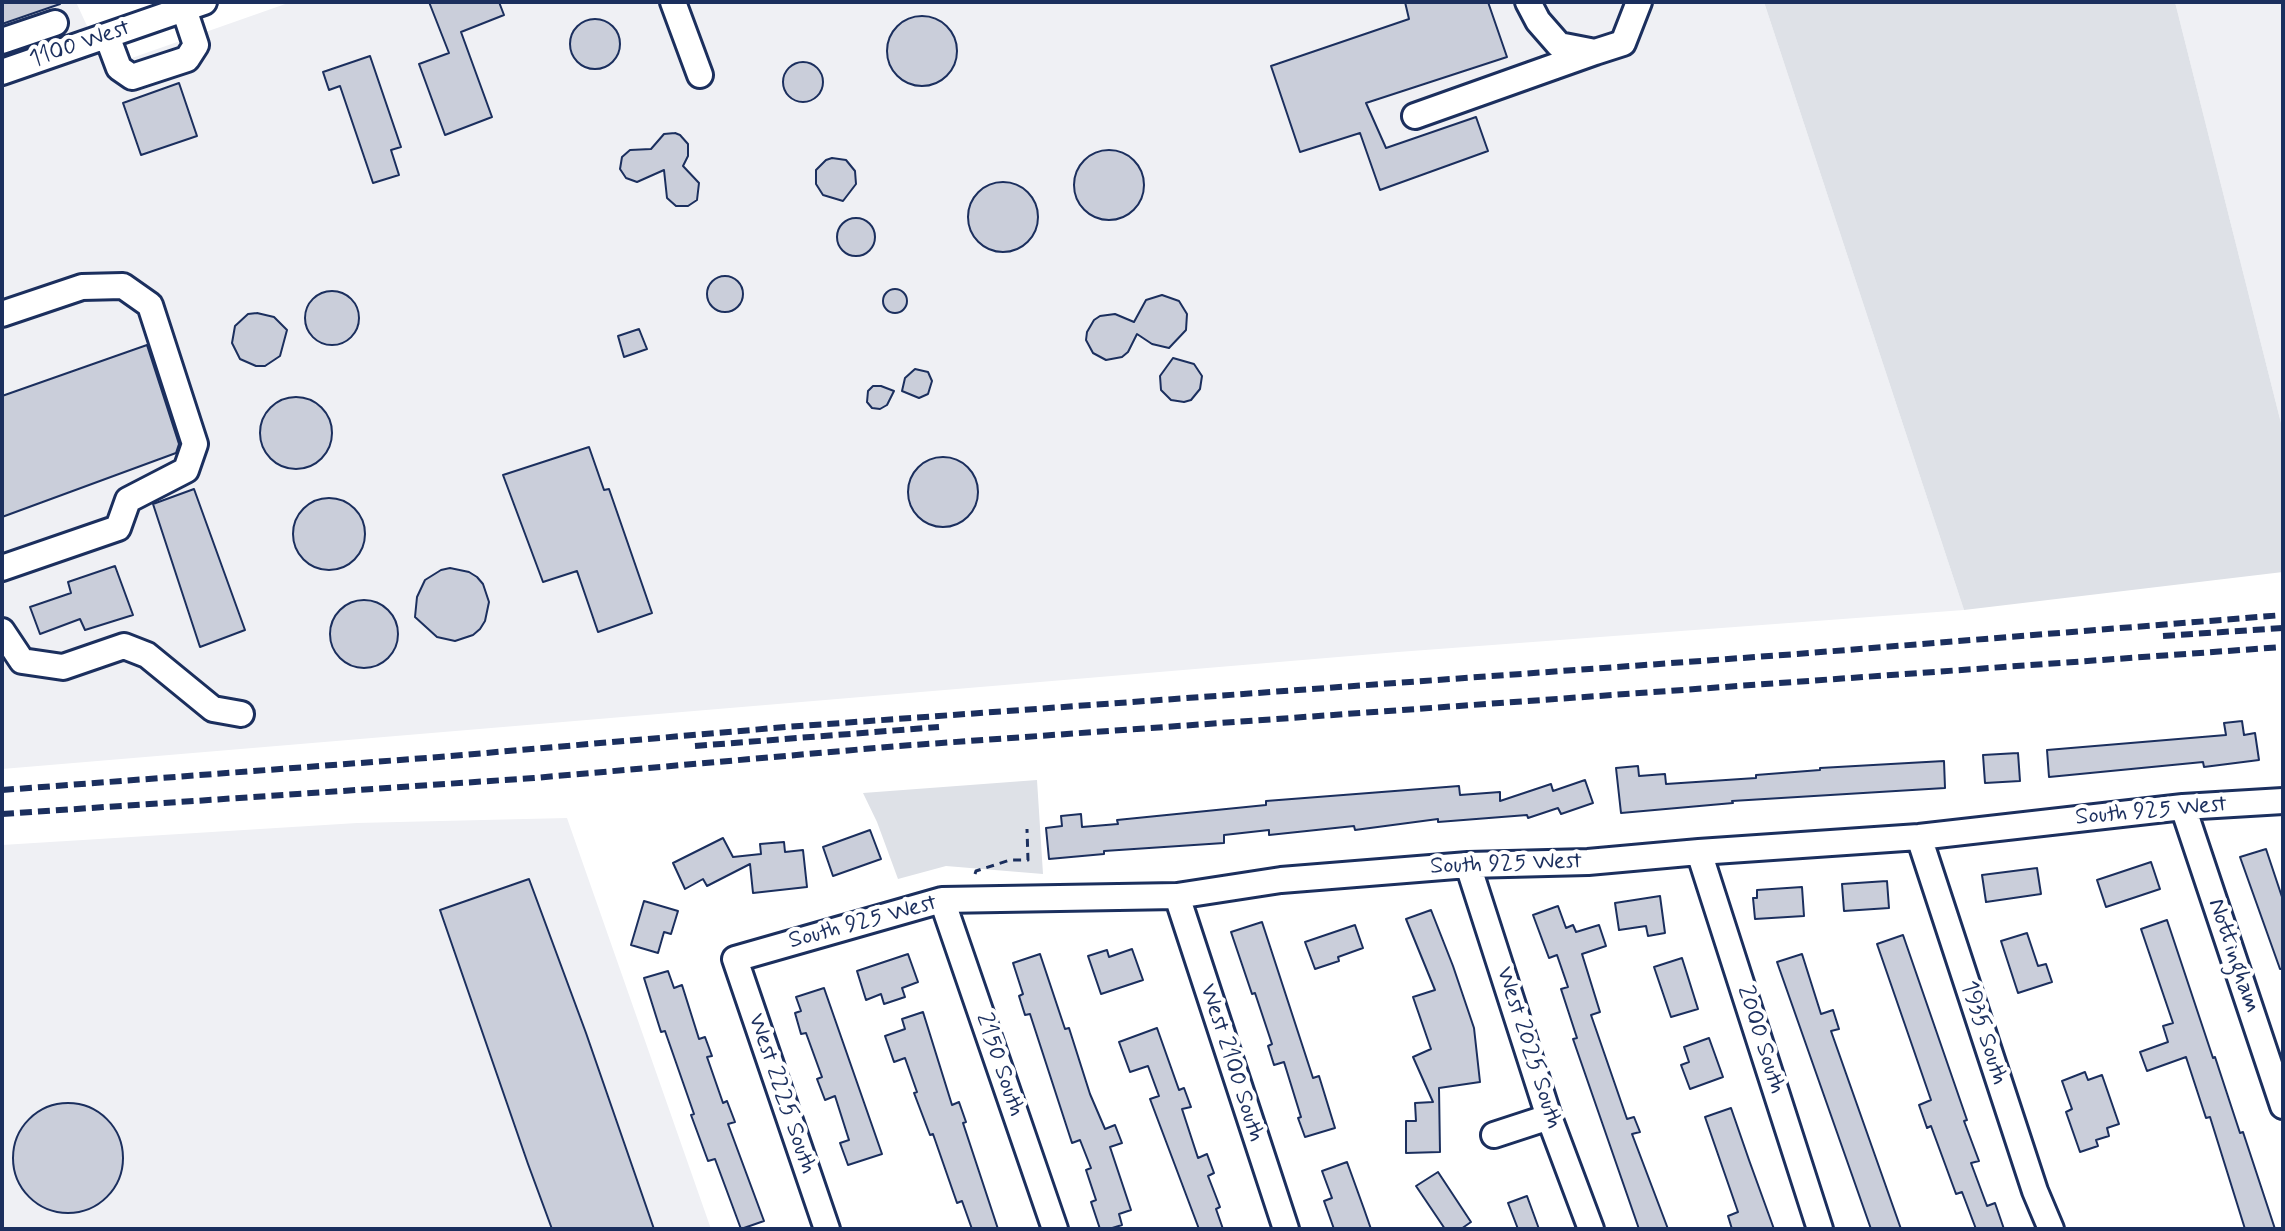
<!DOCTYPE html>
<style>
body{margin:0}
#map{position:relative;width:2285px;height:1231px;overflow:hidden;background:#fff;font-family:Mynerve,sans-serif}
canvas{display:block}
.frame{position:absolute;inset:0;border:4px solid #1b2f5e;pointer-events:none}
</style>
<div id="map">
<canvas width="2285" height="1231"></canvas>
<div class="frame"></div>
</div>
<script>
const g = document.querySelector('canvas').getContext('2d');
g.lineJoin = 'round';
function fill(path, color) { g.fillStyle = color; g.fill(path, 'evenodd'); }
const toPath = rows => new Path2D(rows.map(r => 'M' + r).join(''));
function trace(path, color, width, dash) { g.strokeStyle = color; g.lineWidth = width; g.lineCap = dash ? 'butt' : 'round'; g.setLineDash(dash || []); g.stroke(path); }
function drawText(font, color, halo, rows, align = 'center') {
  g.font = font + ' Mynerve,sans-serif'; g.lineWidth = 8; g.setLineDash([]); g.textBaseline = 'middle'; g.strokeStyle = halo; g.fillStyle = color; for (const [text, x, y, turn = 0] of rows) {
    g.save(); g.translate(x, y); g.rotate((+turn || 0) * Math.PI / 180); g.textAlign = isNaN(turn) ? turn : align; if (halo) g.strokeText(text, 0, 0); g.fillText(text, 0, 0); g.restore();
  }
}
fill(toPath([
 [2,2,76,2,106,67,291,2,1764,2,1964,610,1398,652,2,769],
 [2175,2,2283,2,2283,431],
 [567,818,711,1229,2,1229,2,845,357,823]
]), '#eff0f4');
fill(toPath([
 [1764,2,2175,2,2283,431,2283,572,1964,610],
 [1037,780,1043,874,946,866,898,879,877,822,863,793]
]), '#dee1e7');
const building = toPath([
 [2,2,59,2,60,4,2,24,2,2],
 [429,2,499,2,504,15,461,32,492,117,445,135,419,64,449,53,429,2],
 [1405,2,1488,2,1507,57,1366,103,1386,148,1476,117,1488,151,1380,190,1360,133,1300,152,1271,66,1409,19,1405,2],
 '887 51a35 35 0 1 1 70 0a35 35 0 1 1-70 0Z',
 '570 44a25 25 0 1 1 50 0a25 25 0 1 1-50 0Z',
 [370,56,401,147,391,150,399,175,373,183,340,86,329,90,323,72,370,56],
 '783 82a20 20 0 1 1 40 0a20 20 0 1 1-40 0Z',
 [179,83,197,136,141,155,123,103,179,83],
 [675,133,680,135,688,144,688,156,683,166,699,183,697,200,688,206,676,206,667,198,664,170,637,182,626,178,620,169,622,157,630,150,651,149,664,134,675,133],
 '1074 185a35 35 0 1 1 70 0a35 35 0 1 1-70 0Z',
 [832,158,846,160,855,171,856,184,843,201,823,195,816,184,816,170,826,160,832,158],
 '968 217a35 35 0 1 1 70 0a35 35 0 1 1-70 0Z',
 '837 237a19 19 0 1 1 38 0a19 19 0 1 1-38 0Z',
 '707 294a18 18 0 1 1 36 0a18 18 0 1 1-36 0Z',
 '883 301a12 12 0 1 1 24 0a12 12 0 1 1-24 0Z',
 '305 318a27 27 0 1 1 54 0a27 27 0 1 1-54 0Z',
 [1162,295,1179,301,1187,314,1186,330,1169,348,1152,344,1137,334,1128,352,1122,357,1106,360,1093,353,1086,340,1087,332,1094,320,1100,316,1115,314,1134,322,1146,300,1162,295],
 [257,313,274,317,287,330,280,356,265,366,256,366,240,359,232,343,235,326,248,314,257,313],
 [639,329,647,349,624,357,618,336,639,329],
 [147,345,179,444,176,453,2,517,2,396,147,345],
 [1173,358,1194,364,1202,376,1200,389,1191,400,1184,402,1171,400,1161,390,1160,376,1173,358],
 [915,369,928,372,932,381,928,394,919,398,902,391,905,378,915,369],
 [873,386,881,386,894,391,887,405,880,409,872,408,867,402,868,391,873,386],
 '260 433a36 36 0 1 1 72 0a36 36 0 1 1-72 0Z',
 [589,447,604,490,609,489,652,613,598,632,577,571,543,582,503,475,589,447],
 '908 492a35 35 0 1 1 70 0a35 35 0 1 1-70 0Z',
 [194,489,245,630,200,647,153,504,194,489],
 '293 534a36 36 0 1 1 72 0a36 36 0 1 1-72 0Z',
 [115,566,133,615,85,630,80,619,40,634,30,607,71,593,68,582,115,566],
 [450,568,469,572,477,577,483,584,489,602,485,621,480,629,473,635,455,641,437,637,415,617,417,597,425,580,441,570,450,568],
 '330 634a34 34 0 1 1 68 0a34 34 0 1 1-68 0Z',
 [2242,721,2244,735,2255,733,2259,760,2204,767,2203,762,2049,777,2047,750,2226,735,2224,723,2242,721],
 [2018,753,2020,781,1985,783,1983,755,2018,753],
 [1944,761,1945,788,1732,801,1733,803,1621,813,1616,768,1638,766,1639,776,1665,774,1666,784,1756,778,1756,775,1820,770,1820,768,1944,761],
 [1585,780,1593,803,1561,814,1558,808,1528,818,1527,815,1438,822,1438,819,1355,830,1354,826,1269,835,1269,830,1224,835,1224,843,1104,851,1104,854,1049,859,1046,828,1062,826,1061,816,1081,814,1082,827,1118,824,1117,820,1266,805,1266,801,1459,786,1460,795,1500,792,1500,801,1551,784,1553,791,1585,780],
 [870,830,881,859,833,876,823,847,870,830],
 [723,838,733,857,761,854,760,844,784,842,785,852,803,850,807,887,753,893,750,864,707,886,703,879,685,889,673,863,723,838],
 [2266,849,2283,900,2283,969,2280,969,2240,857,2266,849],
 [2151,862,2160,889,2106,907,2097,880,2151,862],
 [2037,868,2041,894,1986,902,1982,875,2037,868],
 [529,879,586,1033,654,1229,552,1229,528,1164,440,910,529,879],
 [1887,881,1889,908,1844,911,1842,884,1887,881],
 [1802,887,1804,916,1755,919,1753,898,1757,898,1757,890,1802,887],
 [1660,896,1665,933,1648,936,1646,926,1619,930,1615,903,1660,896],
 [644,901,678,911,671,934,664,932,658,953,631,945,644,901],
 [1558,906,1566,928,1573,925,1576,932,1599,925,1606,946,1582,954,1600,1012,1591,1015,1627,1119,1634,1117,1640,1132,1632,1134,1668,1229,1639,1229,1573,1039,1577,1038,1561,989,1568,987,1557,955,1549,958,1533,915,1558,906],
 [1431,910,1453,966,1474,1028,1480,1082,1439,1088,1440,1152,1406,1153,1406,1121,1416,1121,1415,1103,1433,1102,1413,1057,1431,1049,1413,997,1435,990,1406,919,1431,910],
 [2167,920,2213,1058,2215,1057,2240,1133,2243,1132,2275,1229,2245,1229,2210,1117,2206,1118,2186,1057,2147,1071,2140,1052,2168,1042,2163,1026,2173,1023,2141,929,2167,920],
 [1262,922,1313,1078,1319,1076,1335,1128,1305,1137,1298,1118,1301,1117,1284,1062,1274,1065,1268,1046,1272,1044,1255,993,1252,994,1231,932,1262,922],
 [1355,925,1363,948,1338,957,1339,961,1315,969,1305,942,1355,925],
 [2027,933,2038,966,2046,964,2052,982,2018,993,2001,941,2027,933],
 [1903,935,1967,1120,1964,1121,1979,1161,1971,1163,1987,1206,1995,1203,2004,1229,1976,1229,1962,1192,1956,1194,1931,1126,1927,1128,1919,1105,1931,1100,1877,944,1903,935],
 [1132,949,1143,980,1101,994,1088,956,1107,950,1109,957,1132,949],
 [908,954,918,982,902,988,905,997,884,1004,881,994,866,1000,857,971,908,954],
 [1040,954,1065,1029,1069,1028,1090,1094,1105,1129,1115,1125,1122,1143,1110,1147,1131,1210,1119,1214,1122,1225,1109,1229,1100,1229,1091,1202,1096,1200,1086,1170,1091,1168,1080,1140,1072,1143,1030,1014,1025,1015,1019,996,1023,994,1013,963,1040,954],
 [1802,954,1821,1014,1833,1010,1839,1029,1831,1031,1901,1229,1871,1229,1777,962,1802,954],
 [1682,958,1698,1009,1671,1017,1654,967,1682,958],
 [668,971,674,988,682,985,699,1039,705,1037,712,1056,707,1057,723,1103,727,1101,735,1122,728,1124,764,1221,741,1229,715,1159,708,1161,691,1115,694,1114,665,1031,661,1032,644,978,668,971],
 [824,988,882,1154,848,1165,840,1143,849,1140,835,1096,825,1100,817,1079,822,1077,806,1033,801,1034,795,1013,801,1011,796,997,824,988],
 [923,1012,952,1105,959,1102,966,1122,963,1123,998,1229,972,1229,962,1201,957,1203,933,1134,930,1135,914,1093,917,1092,905,1058,894,1062,885,1036,905,1029,902,1019,923,1012],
 [1157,1028,1179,1090,1184,1088,1191,1107,1182,1109,1198,1158,1207,1154,1214,1173,1208,1176,1220,1207,1216,1209,1223,1229,1199,1229,1150,1099,1159,1096,1148,1066,1130,1072,1119,1042,1157,1028],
 [1709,1038,1723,1077,1690,1089,1681,1065,1689,1062,1684,1047,1709,1038],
 [2085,1072,2088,1080,2102,1075,2119,1124,2107,1128,2109,1136,2096,1140,2098,1146,2080,1152,2066,1112,2072,1109,2062,1081,2085,1072],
 '13 1158a55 55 0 1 1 110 0a55 55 0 1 1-110 0Z',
 [1731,1108,1749,1160,1774,1229,1732,1229,1728,1216,1738,1212,1705,1117,1731,1108],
 [1347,1162,1364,1209,1371,1229,1334,1229,1324,1201,1332,1198,1322,1171,1347,1162],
 [1438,1172,1471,1222,1461,1229,1445,1229,1416,1186,1438,1172],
 [1527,1196,1539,1229,1518,1229,1508,1203,1527,1196]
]);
fill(building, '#caceda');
trace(building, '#1b2f5e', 2);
const minor = toPath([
 [673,2,700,75],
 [1528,2,1538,21,1559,45,1595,52,1623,43,1639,2],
 [107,36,119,68,132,77,187,59,196,45,184,9],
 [2,41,55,23],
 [2,72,204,2],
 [1415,116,1595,52],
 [2,314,82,287,123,286,150,305,195,444,186,470,128,500,118,528,2,568],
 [2,631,22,661,63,667,124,646,147,655,213,709,241,714],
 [2183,807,2283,1106],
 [1919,837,2035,1191,2051,1229],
 [1699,852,1820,1229],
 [1468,865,1549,1117,1591,1229],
 [1177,896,1286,1229],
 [942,900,1055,1229],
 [1494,1135,1549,1117],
 [827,1229,735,959,942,900,1177,896,1281,880,1468,865,1588,862,1699,852,1919,837,2183,807,2283,801]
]);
trace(minor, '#1b2f5e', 30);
trace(toPath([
 [975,874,976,871,1010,860,1028,860,1027,829]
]), '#1b2f5e', 3, [8, 6]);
trace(minor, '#fff', 24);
trace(toPath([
 [2163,636,2283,628],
 [695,746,939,727],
 [2,790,439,757,786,727,1797,654,2283,615],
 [2,814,534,778,899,746,2283,647]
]), '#1b2f5e', 6, [12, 6]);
drawText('24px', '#1b2f5e', '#fff', [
 ["1100 West",80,45,-19],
 ["South 925 West",2151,812,-5],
 ["South 925 West",1506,865,-2],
 ["South 925 West",863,923,-15],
 ["Nottingham",2233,956,71],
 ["1935 South",1983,1033,72],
 ["2000 South",1760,1040,72],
 ["West 2025 South",1528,1048,72],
 ["West 2100 South",1231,1063,72],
 ["2150 South",999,1065,71],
 ["West 2225 South",781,1094,71]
]);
</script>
